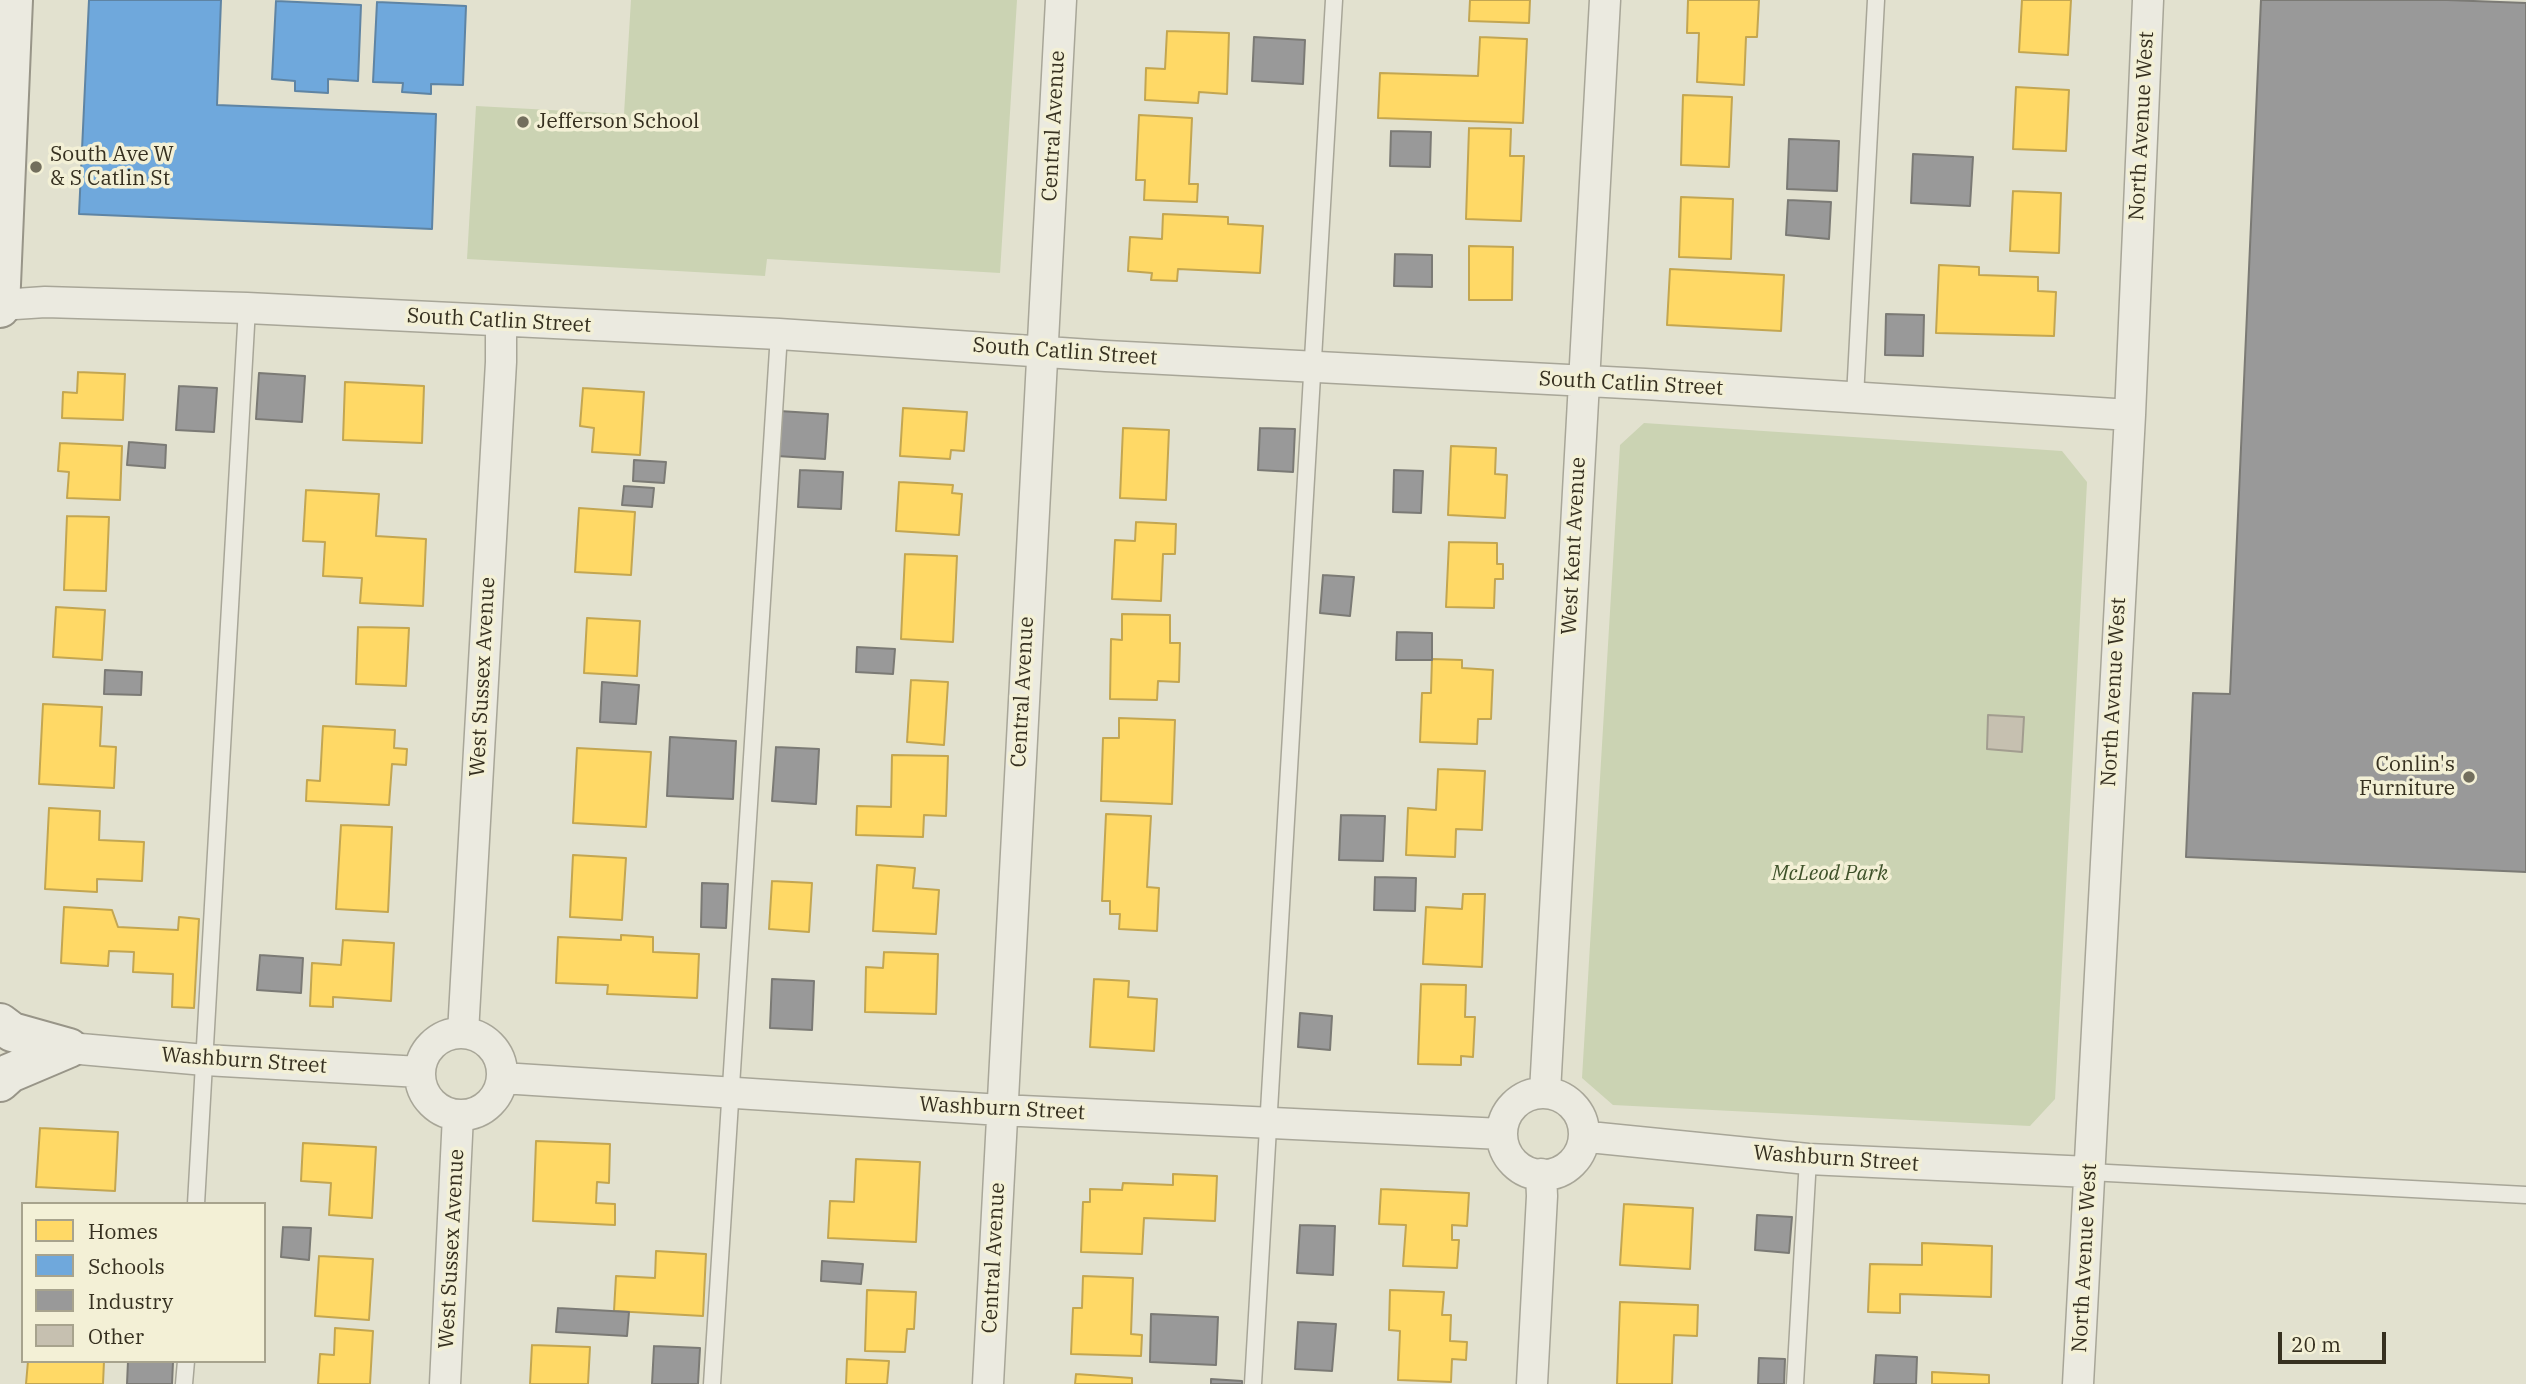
<!DOCTYPE html>
<style>
body{margin:0}
#map{position:relative;width:2526px;height:1384px;overflow:hidden;background:#e2e1cf;font-family:"IBM Plex Serif",serif}
canvas{display:block}
.legend{position:absolute;left:21px;top:1202px;width:245px;height:161px;box-sizing:border-box;background:#f3f0d6;border:2px solid #a7a38d;margin:0;padding:9px 12px;list-style:none;font-size:21px;color:#363020}
.legend li{display:flex;align-items:center;gap:14px;height:35px}
.legend b{width:35px;border:2px solid #a7a38d}
.scale{position:absolute;left:2278px;top:1332px;width:108px;height:32px;box-sizing:border-box;border:4px solid #363020;border-top:0;padding-left:9px;font-size:21px;line-height:24px;white-space:nowrap;color:#363020;-webkit-text-stroke:5px #f3f0d6;paint-order:stroke}
</style>
<div id="map">
<canvas width="2526" height="1384"></canvas>
<ul class="legend">
<li><b style="height:19px;background:#ffd966"></b>Homes</li>
<li><b style="height:19px;background:#6fa8dc"></b>Schools</li>
<li><b style="height:19px;background:#999"></b>Industry</li>
<li><b style="height:19px;background:#c6c0b0"></b>Other</li>
</ul>
<div class="scale">20 m</div>
</div>
<script>
const g = document.querySelector('canvas').getContext('2d');
g.lineJoin = 'round';
function fill(path, color) { g.fillStyle = color; g.fill(path, 'evenodd'); }
const toPath = rows => new Path2D(rows.map(r => 'M' + r).join(''));
function trace(path, color, width, dash) { g.strokeStyle = color; g.lineWidth = width; g.lineCap = dash ? 'butt' : 'round'; g.setLineDash(dash || []); g.stroke(path); }
function drawText(font, color, halo, rows, align = 'center') {
  g.font = font + ' "IBM Plex Serif",serif'; g.lineWidth = 7; g.setLineDash([]); g.textBaseline = 'middle'; g.strokeStyle = halo; g.fillStyle = color; for (const [text, x, y, turn = 0] of rows) {
    g.save(); g.translate(x, y); g.rotate((+turn || 0) * Math.PI / 180); g.textAlign = isNaN(turn) ? turn : align; if (halo) g.strokeText(text, 0, 0); g.fillText(text, 0, 0); g.restore();
  }
}
fill(toPath([
 [631,0,1017,0,1000,273,767,259,765,276,467,259,476,106,624,114],
 [1644,423,2062,451,2087,482,2055,1099,2030,1126,1613,1105,1582,1078,1620,445]
]), '#cbd3b3');
const homes = toPath([
 [1470,0,1530,0,1529,23,1469,21,1470,0],
 [1688,0,1759,0,1757,37,1746,37,1744,85,1697,82,1699,33,1687,33,1688,0],
 [2022,0,2071,0,2068,55,2019,52,2022,0],
 [1167,31,1229,33,1227,94,1199,92,1198,103,1145,100,1146,68,1165,69,1167,31],
 [1480,37,1527,39,1523,123,1378,118,1380,73,1478,76,1480,37],
 [2016,87,2069,90,2066,151,2013,149,2016,87],
 [1683,95,1732,97,1729,167,1681,165,1683,95],
 [1139,115,1192,118,1189,184,1198,184,1197,202,1144,200,1145,180,1136,180,1139,115],
 [1469,128,1511,129,1510,156,1524,156,1521,221,1466,219,1469,128],
 [2013,191,2061,193,2059,253,2010,251,2013,191],
 [1681,197,1733,199,1731,259,1679,257,1681,197],
 [1163,214,1228,217,1228,224,1263,226,1260,273,1178,269,1177,281,1151,280,1152,273,1128,271,1130,237,1162,239,1163,214],
 [1469,246,1513,247,1512,300,1469,300,1469,246],
 [1939,265,1979,267,1979,275,2038,277,2038,291,2056,292,2054,336,1936,333,1939,265],
 [1670,269,1784,275,1781,331,1667,325,1670,269],
 [78,372,125,374,123,420,62,418,63,392,77,393,78,372],
 [345,382,424,386,422,443,343,440,345,382],
 [583,388,644,392,640,455,592,452,594,428,580,426,583,388],
 [903,408,967,412,964,451,951,450,950,459,900,456,903,408],
 [1123,428,1169,430,1166,500,1120,498,1123,428],
 [60,443,122,446,120,500,67,498,69,472,58,471,60,443],
 [1451,446,1496,448,1495,474,1507,475,1505,518,1448,515,1451,446],
 [899,482,953,485,952,493,962,494,959,535,896,531,899,482],
 [306,490,379,494,376,536,426,539,423,606,360,603,362,578,323,576,325,542,303,541,306,490],
 [579,508,635,512,631,575,575,572,579,508],
 [67,516,109,517,106,591,64,590,67,516],
 [1136,522,1176,524,1175,554,1163,554,1161,601,1112,599,1115,540,1135,541,1136,522],
 [1449,542,1497,543,1497,564,1503,564,1503,579,1495,579,1494,608,1446,607,1449,542],
 [905,554,957,556,953,642,901,639,905,554],
 [56,607,105,610,102,660,53,657,56,607],
 [1122,614,1170,615,1170,643,1180,643,1179,682,1158,681,1157,700,1110,699,1111,639,1122,640,1122,614],
 [587,618,640,621,637,676,584,673,587,618],
 [358,627,409,628,406,686,356,684,358,627],
 [1432,659,1462,660,1462,668,1493,670,1491,719,1478,719,1477,744,1420,742,1422,693,1431,693,1432,659],
 [911,680,948,682,944,745,907,742,911,680],
 [43,704,102,707,100,746,116,747,114,788,39,784,43,704],
 [1119,718,1175,720,1172,804,1101,801,1103,738,1119,738,1119,718],
 [323,726,395,730,394,748,407,749,406,765,392,764,389,805,306,801,307,780,320,781,323,726],
 [577,748,651,752,646,827,573,823,577,748],
 [892,755,948,756,946,816,924,815,923,837,856,835,857,806,891,807,892,755],
 [1438,769,1485,771,1482,830,1456,829,1455,857,1406,855,1408,808,1436,810,1438,769],
 [49,808,100,811,99,840,144,842,142,881,97,879,97,892,45,889,49,808],
 [1106,814,1151,816,1147,887,1159,888,1157,931,1119,929,1120,914,1110,914,1110,901,1102,901,1106,814],
 [341,825,392,827,388,912,336,909,341,825],
 [573,855,626,858,622,920,570,917,573,855],
 [877,865,915,868,913,888,939,890,936,934,873,931,877,865],
 [772,881,812,883,809,932,769,929,772,881],
 [1463,894,1485,894,1482,967,1423,964,1426,907,1462,909,1463,894],
 [64,907,112,910,118,927,178,930,179,917,199,919,194,1008,172,1007,173,974,133,972,134,952,109,951,108,966,61,963,64,907],
 [621,935,653,937,653,952,699,954,697,998,607,994,608,985,556,983,558,937,621,940,621,935],
 [343,940,394,943,391,1001,333,997,333,1007,310,1006,312,963,341,965,343,940],
 [884,952,938,954,936,1014,865,1012,866,967,883,968,884,952],
 [1094,979,1129,981,1128,997,1157,999,1154,1051,1090,1047,1094,979],
 [1421,984,1466,985,1465,1017,1475,1017,1473,1057,1461,1056,1461,1065,1418,1064,1421,984],
 [40,1128,118,1132,115,1191,36,1187,40,1128],
 [536,1141,610,1144,609,1183,597,1182,596,1203,615,1204,615,1225,533,1221,536,1141],
 [303,1143,376,1147,372,1218,329,1215,331,1183,301,1181,303,1143],
 [856,1159,920,1162,916,1242,828,1238,830,1201,854,1202,856,1159],
 [1173,1174,1217,1176,1215,1221,1144,1218,1142,1254,1081,1252,1083,1202,1090,1202,1090,1189,1122,1190,1123,1183,1173,1185,1173,1174],
 [1381,1189,1469,1193,1467,1226,1452,1225,1452,1240,1459,1240,1457,1268,1403,1266,1406,1225,1379,1224,1381,1189],
 [1624,1204,1693,1208,1690,1269,1620,1265,1624,1204],
 [1922,1243,1992,1246,1991,1297,1900,1294,1900,1313,1868,1312,1870,1264,1922,1265,1922,1243],
 [656,1251,706,1254,703,1316,614,1311,616,1276,655,1278,656,1251],
 [319,1256,373,1259,369,1320,315,1316,319,1256],
 [1083,1276,1133,1278,1131,1334,1142,1335,1141,1356,1071,1354,1073,1308,1082,1308,1083,1276],
 [867,1290,916,1292,914,1329,907,1329,905,1352,865,1351,867,1290],
 [1390,1290,1444,1292,1442,1315,1451,1315,1450,1341,1467,1342,1466,1360,1452,1359,1451,1382,1398,1380,1400,1331,1389,1330,1390,1290],
 [1620,1302,1698,1305,1697,1336,1674,1335,1672,1384,1617,1384,1620,1302],
 [335,1328,373,1331,370,1384,318,1384,320,1354,334,1355,335,1328],
 [532,1345,590,1347,588,1384,530,1384,532,1345],
 [847,1359,889,1361,887,1384,846,1384,847,1359],
 [28,1361,104,1361,103,1384,26,1384,28,1361],
 [1932,1372,1989,1375,1989,1384,1932,1384,1932,1372],
 [1076,1374,1132,1378,1132,1384,1075,1384,1076,1374]
]);
fill(homes, '#ffd966');
trace(homes, '#c3a651', 2);
const schools = toPath([
 [89,0,221,0,217,105,436,114,432,229,79,214,89,0],
 [276,1,361,5,358,81,328,79,328,93,295,91,295,81,272,79,276,1],
 [377,2,466,6,463,85,431,84,431,94,402,92,403,83,373,82,377,2]
]);
fill(schools, '#6fa8dc');
trace(schools, '#5e84a4', 2);
const industry = toPath([
 [2261,0,2447,0,2526,3,2526,872,2186,857,2193,693,2230,694,2261,0],
 [1254,37,1305,40,1303,84,1252,81,1254,37],
 [1391,131,1431,132,1430,167,1390,166,1391,131],
 [1789,139,1839,141,1837,191,1787,189,1789,139],
 [1913,154,1973,157,1970,206,1911,203,1913,154],
 [1788,200,1831,202,1829,239,1786,235,1788,200],
 [1395,254,1432,255,1432,287,1394,286,1395,254],
 [1886,314,1924,315,1923,356,1885,355,1886,314],
 [259,373,305,376,302,422,256,419,259,373],
 [179,386,217,388,214,432,176,430,179,386],
 [779,411,828,414,825,459,777,456,779,411],
 [1260,428,1295,429,1293,472,1258,470,1260,428],
 [129,442,166,445,165,468,127,465,129,442],
 [634,460,666,462,664,483,633,481,634,460],
 [800,470,843,472,841,509,798,507,800,470],
 [1394,470,1423,471,1421,513,1393,512,1394,470],
 [624,486,654,488,652,507,622,505,624,486],
 [1323,575,1354,577,1350,616,1320,613,1323,575],
 [1397,632,1432,633,1432,660,1396,660,1397,632],
 [857,647,895,649,893,674,856,672,857,647],
 [105,670,142,672,141,695,104,694,105,670],
 [602,682,639,685,636,724,600,722,602,682],
 [670,737,736,741,733,799,667,796,670,737],
 [776,747,819,749,816,804,772,801,776,747],
 [1341,815,1385,816,1383,861,1339,860,1341,815],
 [1375,877,1416,878,1415,911,1374,910,1375,877],
 [702,883,728,884,726,928,701,927,702,883],
 [260,955,303,958,301,993,257,990,260,955],
 [772,979,814,981,812,1030,770,1028,772,979],
 [1300,1013,1332,1016,1330,1050,1298,1047,1300,1013],
 [1757,1215,1792,1217,1789,1253,1755,1250,1757,1215],
 [1300,1225,1335,1226,1333,1275,1297,1273,1300,1225],
 [283,1227,311,1228,309,1260,281,1257,283,1227],
 [822,1261,863,1264,861,1284,821,1281,822,1261],
 [558,1308,629,1312,627,1336,556,1332,558,1308],
 [1151,1314,1218,1317,1216,1365,1150,1362,1151,1314],
 [1298,1322,1336,1324,1332,1371,1295,1369,1298,1322],
 [654,1346,700,1348,698,1384,652,1384,654,1346],
 [1876,1355,1917,1357,1916,1384,1874,1384,1876,1355],
 [1759,1358,1785,1359,1784,1384,1758,1384,1759,1358],
 [128,1361,173,1362,172,1384,127,1384,128,1361],
 [1211,1379,1242,1381,1242,1384,1211,1384,1211,1379]
]);
fill(industry, '#999');
trace(industry, '#7b7a75', 2);
const building = toPath([
 [1988,715,2024,717,2022,752,1987,749,1988,715]
]);
fill(building, '#c6c0b0');
trace(building, '#a29d8f', 2);
const lane = toPath([
 [1855,397,1876,0],
 [2089,1172,2526,1195],
 [196,1204,247,308],
 [184,1384,186,1361],
 [712,1384,779,334],
 [1253,1384,1334,0],
 [1795,1384,1808,1159]
]);
const street = toPath([
 [0,305,45,302,247,308,779,334,1106,356,1645,384,2130,415],
 '420 1074a41 41 0 1 1 82 0a41 41 0 1 1-82 0Z',
 [463,1033,501,362,501,321],
 [69,1048,205,1060,420,1072],
 [502,1078,1001,1110,1502,1134],
 [1545,1092,1605,0],
 '1502 1134a41 41 0 1 1 82 0a41 41 0 1 1-82 0Z',
 [1584,1138,1599,1138,1808,1159,2089,1172],
 [445,1384,458,1115],
 [988,1384,1061,0],
 [1532,1384,1542,1196,1541,1174],
 [2078,1384,2130,415,2148,0]
]);
const secondary = toPath([
 [0,308,13,0],
 [0,1023,12,1032,69,1048],
 [0,1082,10,1073,69,1048]
]);
trace(lane, '#a8a698', 19);
trace(street, '#a8a698', 33);
trace(secondary, '#989588', 42);
trace(lane, '#ebeae0', 16);
trace(street, '#ebeae0', 30);
trace(secondary, '#ebeae0', 38);
for (const [x, y, r, color] of [
 [523,122,7,"#726e5d"],
 [36,167,7,"#726e5d"],
 [2469,777,7,"#726e5d"]
]) { const dot = new Path2D(); dot.arc(x, y, r, 0, 2 * Math.PI); g.fillStyle = color; g.fill(dot); trace(dot, '#f3f0d6', 2.5); }
drawText('21px', '#363020', '#f3f0d6', [
 ["Jefferson School",537,122],
 ["South Ave W",50,155],
 ["& S Catlin St",50,179],
 ["Conlin's",2455,765,"right"],
 ["Furniture",2455,789,"right"]
], 'left');
drawText('21px', '#363020', '#f3f0d6', [
 ["Central Avenue",1054,126,-87],
 ["North Avenue West",2142,126,-87],
 ["South Catlin Street",499,321,3],
 ["South Catlin Street",1065,352,4],
 ["South Catlin Street",1631,384,3],
 ["West Kent Avenue",1574,546,-87],
 ["West Sussex Avenue",483,677,-87],
 ["Central Avenue",1023,692,-87],
 ["North Avenue West",2114,692,-87],
 ["Washburn Street",244,1061,4],
 ["Washburn Street",1002,1109,3],
 ["Washburn Street",1836,1159,4],
 ["West Sussex Avenue",452,1249,-87],
 ["Central Avenue",994,1258,-87],
 ["North Avenue West",2085,1258,-87]
]);
drawText('italic 21px', '#3e5129', '#f3f0d6', [
 ["McLeod Park",1830,874]
]);
</script>
